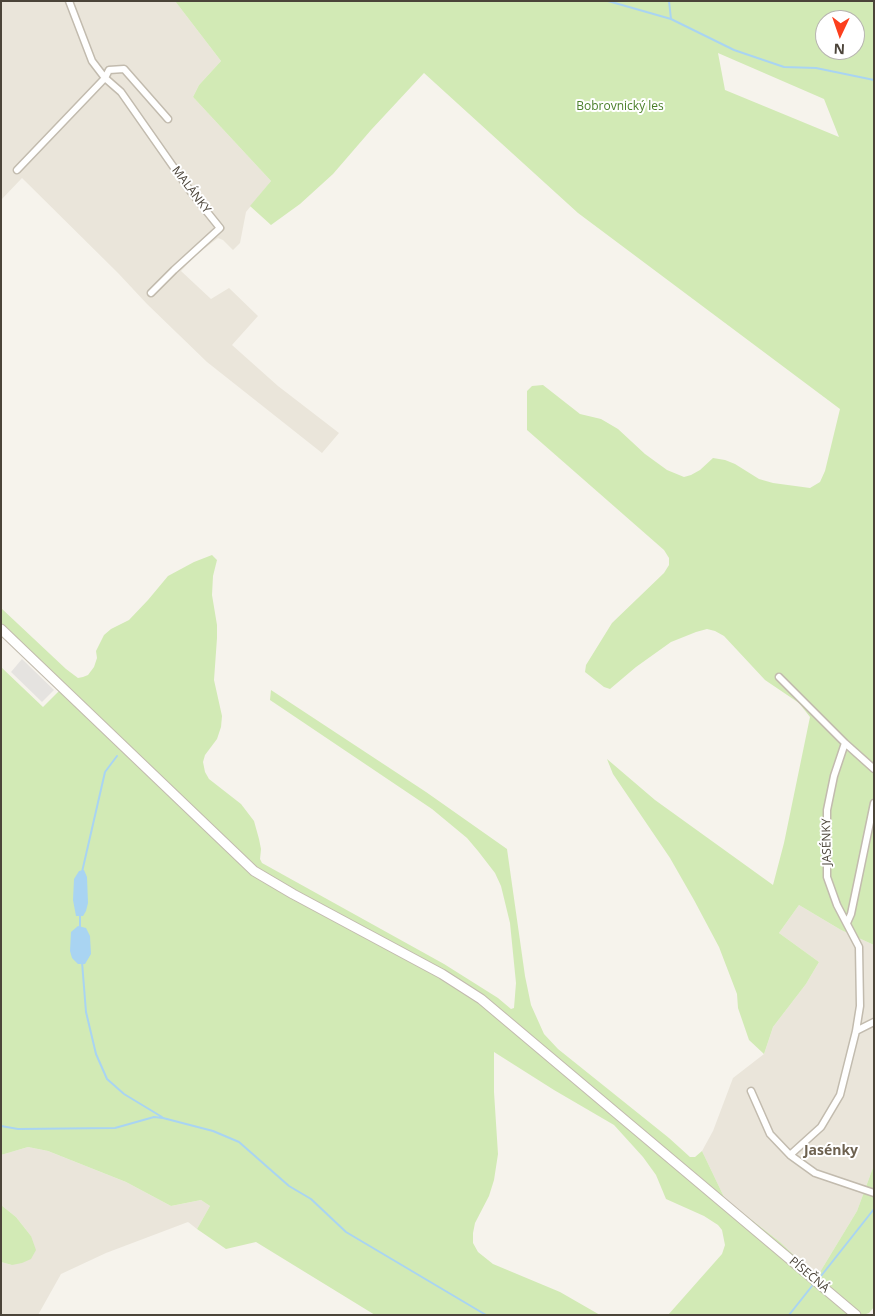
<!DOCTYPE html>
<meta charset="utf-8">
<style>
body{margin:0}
#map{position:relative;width:875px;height:1316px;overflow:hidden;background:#f6f3ec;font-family:"Open Sans",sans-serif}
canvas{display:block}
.frame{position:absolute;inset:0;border:2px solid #4b4439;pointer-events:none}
.north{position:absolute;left:815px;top:10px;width:50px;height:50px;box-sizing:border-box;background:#fff;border:1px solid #b7b4b0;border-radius:50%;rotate:183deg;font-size:14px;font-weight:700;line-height:20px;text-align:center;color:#4b4439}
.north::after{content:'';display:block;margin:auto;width:18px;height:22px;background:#fc3f1d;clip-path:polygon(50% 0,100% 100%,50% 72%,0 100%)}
</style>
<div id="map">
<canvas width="875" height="1316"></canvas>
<div class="frame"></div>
<div class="north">N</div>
</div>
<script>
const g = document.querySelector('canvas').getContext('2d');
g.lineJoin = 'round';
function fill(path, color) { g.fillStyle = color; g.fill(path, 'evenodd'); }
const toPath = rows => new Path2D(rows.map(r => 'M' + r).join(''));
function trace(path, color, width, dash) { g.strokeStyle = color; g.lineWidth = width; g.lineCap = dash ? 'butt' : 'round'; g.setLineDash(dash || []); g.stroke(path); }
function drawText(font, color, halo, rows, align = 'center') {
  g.font = font + ' "Open Sans",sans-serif'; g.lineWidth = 4; g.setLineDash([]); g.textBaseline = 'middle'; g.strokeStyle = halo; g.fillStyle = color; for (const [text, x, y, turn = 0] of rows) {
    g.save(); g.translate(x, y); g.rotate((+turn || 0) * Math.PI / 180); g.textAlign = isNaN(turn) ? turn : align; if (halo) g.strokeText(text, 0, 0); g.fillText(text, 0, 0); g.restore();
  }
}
fill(toPath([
 [1,1,175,1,221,61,199,85,193,97,271,181,246,212,240,243,233,250,223,240,218,238,196,255,181,271,211,299,229,288,258,316,232,345,278,386,339,433,322,453,207,362,147,304,118,273,22,178,1,200],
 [799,905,841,930,874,945,874,1165,857,1211,817,1277,780,1242,725,1199,702,1151,713,1131,733,1078,764,1054,773,1027,806,984,819,962,779,933],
 [28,1147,48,1151,126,1182,171,1206,201,1200,210,1206,197,1229,188,1222,106,1253,61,1274,38,1315,1,1315,1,1262,12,1265,31,1236,16,1217,1,1205,1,1155]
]), '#eae5da');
fill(toPath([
 [175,1,874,1,874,945,841,930,799,905,779,933,819,962,806,984,773,1027,764,1054,749,1040,738,1008,737,994,719,947,694,900,670,858,613,774,607,759,655,800,773,885,784,843,810,717,799,703,765,680,724,636,715,631,707,629,696,632,671,642,636,667,610,689,604,687,585,672,586,665,612,623,664,573,669,565,669,558,664,550,527,430,527,391,532,386,543,385,580,414,601,419,618,429,645,454,667,470,684,477,691,475,700,470,713,458,725,460,735,464,759,479,773,483,810,488,820,482,825,471,840,409,578,213,424,73,371,130,333,174,300,204,271,225,250,206,271,181,193,97,199,85,221,61],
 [825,20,855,20,855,50,825,50],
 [718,53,824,99,839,137,725,90],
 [212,555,217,560,213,576,212,595,217,625,217,638,214,680,222,716,221,727,217,739,205,755,203,762,205,772,209,779,241,804,254,821,259,839,261,849,260,859,262,863,444,964,498,998,511,1009,514,1008,516,983,510,923,501,886,495,873,478,851,467,838,432,809,270,700,271,690,426,792,507,849,525,976,531,1005,544,1034,558,1049,669,1138,690,1157,695,1157,702,1151,725,1199,780,1242,817,1277,857,1211,874,1165,874,1307,869,1313,863,1315,668,1315,722,1254,725,1245,722,1230,718,1225,704,1216,666,1199,656,1175,643,1157,614,1125,554,1090,494,1052,494,1092,498,1154,494,1180,489,1196,475,1223,473,1233,473,1243,478,1252,493,1264,560,1292,600,1315,375,1315,256,1242,226,1249,197,1229,210,1206,201,1200,171,1206,126,1182,48,1151,28,1147,1,1155,1,667,43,707,62,688,1,629,1,608,66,669,78,678,83,677,88,675,94,667,97,658,96,651,104,635,111,629,129,620,148,600,168,576,194,562],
 [1,1205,16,1217,31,1236,36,1250,31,1259,22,1263,12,1265,1,1262]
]), '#d2eab5');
fill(toPath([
 [22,659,54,690,42,702,11,672]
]), '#e5e3e0');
fill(toPath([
 [84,870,87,877,88,903,86,911,83,916,76,916,73,900,74,879,79,871],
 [78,926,86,928,90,936,91,954,85,964,78,964,72,958,70,951,71,932]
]), '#a9d4f2');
trace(toPath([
 [608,1,671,19,734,50,784,67,816,68,874,80],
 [669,1,671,19],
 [82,872,105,772,117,756],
 [80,927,80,915],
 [82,962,86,1012,96,1054,107,1079,124,1094,162,1117],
 [1,1126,18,1129,115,1128,154,1117,163,1118,213,1131,239,1142,289,1186,311,1199,346,1232,486,1315],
 [821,1276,874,1209],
 [789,1315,812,1286]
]), '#a9d4f2', 2);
const minor = toPath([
 [17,170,105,78,92,61,69,1],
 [151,293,174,270,220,228,191,192,121,92,105,78,109,70,124,69,168,119],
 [779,677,845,743,834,776,827,810,827,877,837,905,859,947,860,1006,856,1031,840,1095,821,1127,790,1155,815,1173,874,1193],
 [845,743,874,769],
 [847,923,851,914,874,803],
 [856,1031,874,1022],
 [751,1091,770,1134,790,1155]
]);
const tertiary = toPath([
 [1,629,254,871,293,894,442,974,481,999,856,1315]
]);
trace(minor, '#c2bbae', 9);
trace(tertiary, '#c2bbae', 11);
trace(minor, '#fff', 6);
trace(tertiary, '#fff', 9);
drawText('12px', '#4a7f2a', '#fff', [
 ["Bobrovnický les",620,107]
]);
drawText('12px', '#4b4439', '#fff', [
 ["MALÁNKY",191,190,53],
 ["JASÉNKY",827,842,-91],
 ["PÍSEČNÁ",809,1275,40]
]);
drawText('bold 14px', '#6e6250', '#fff', [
 ["Jasénky",831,1151]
]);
</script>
